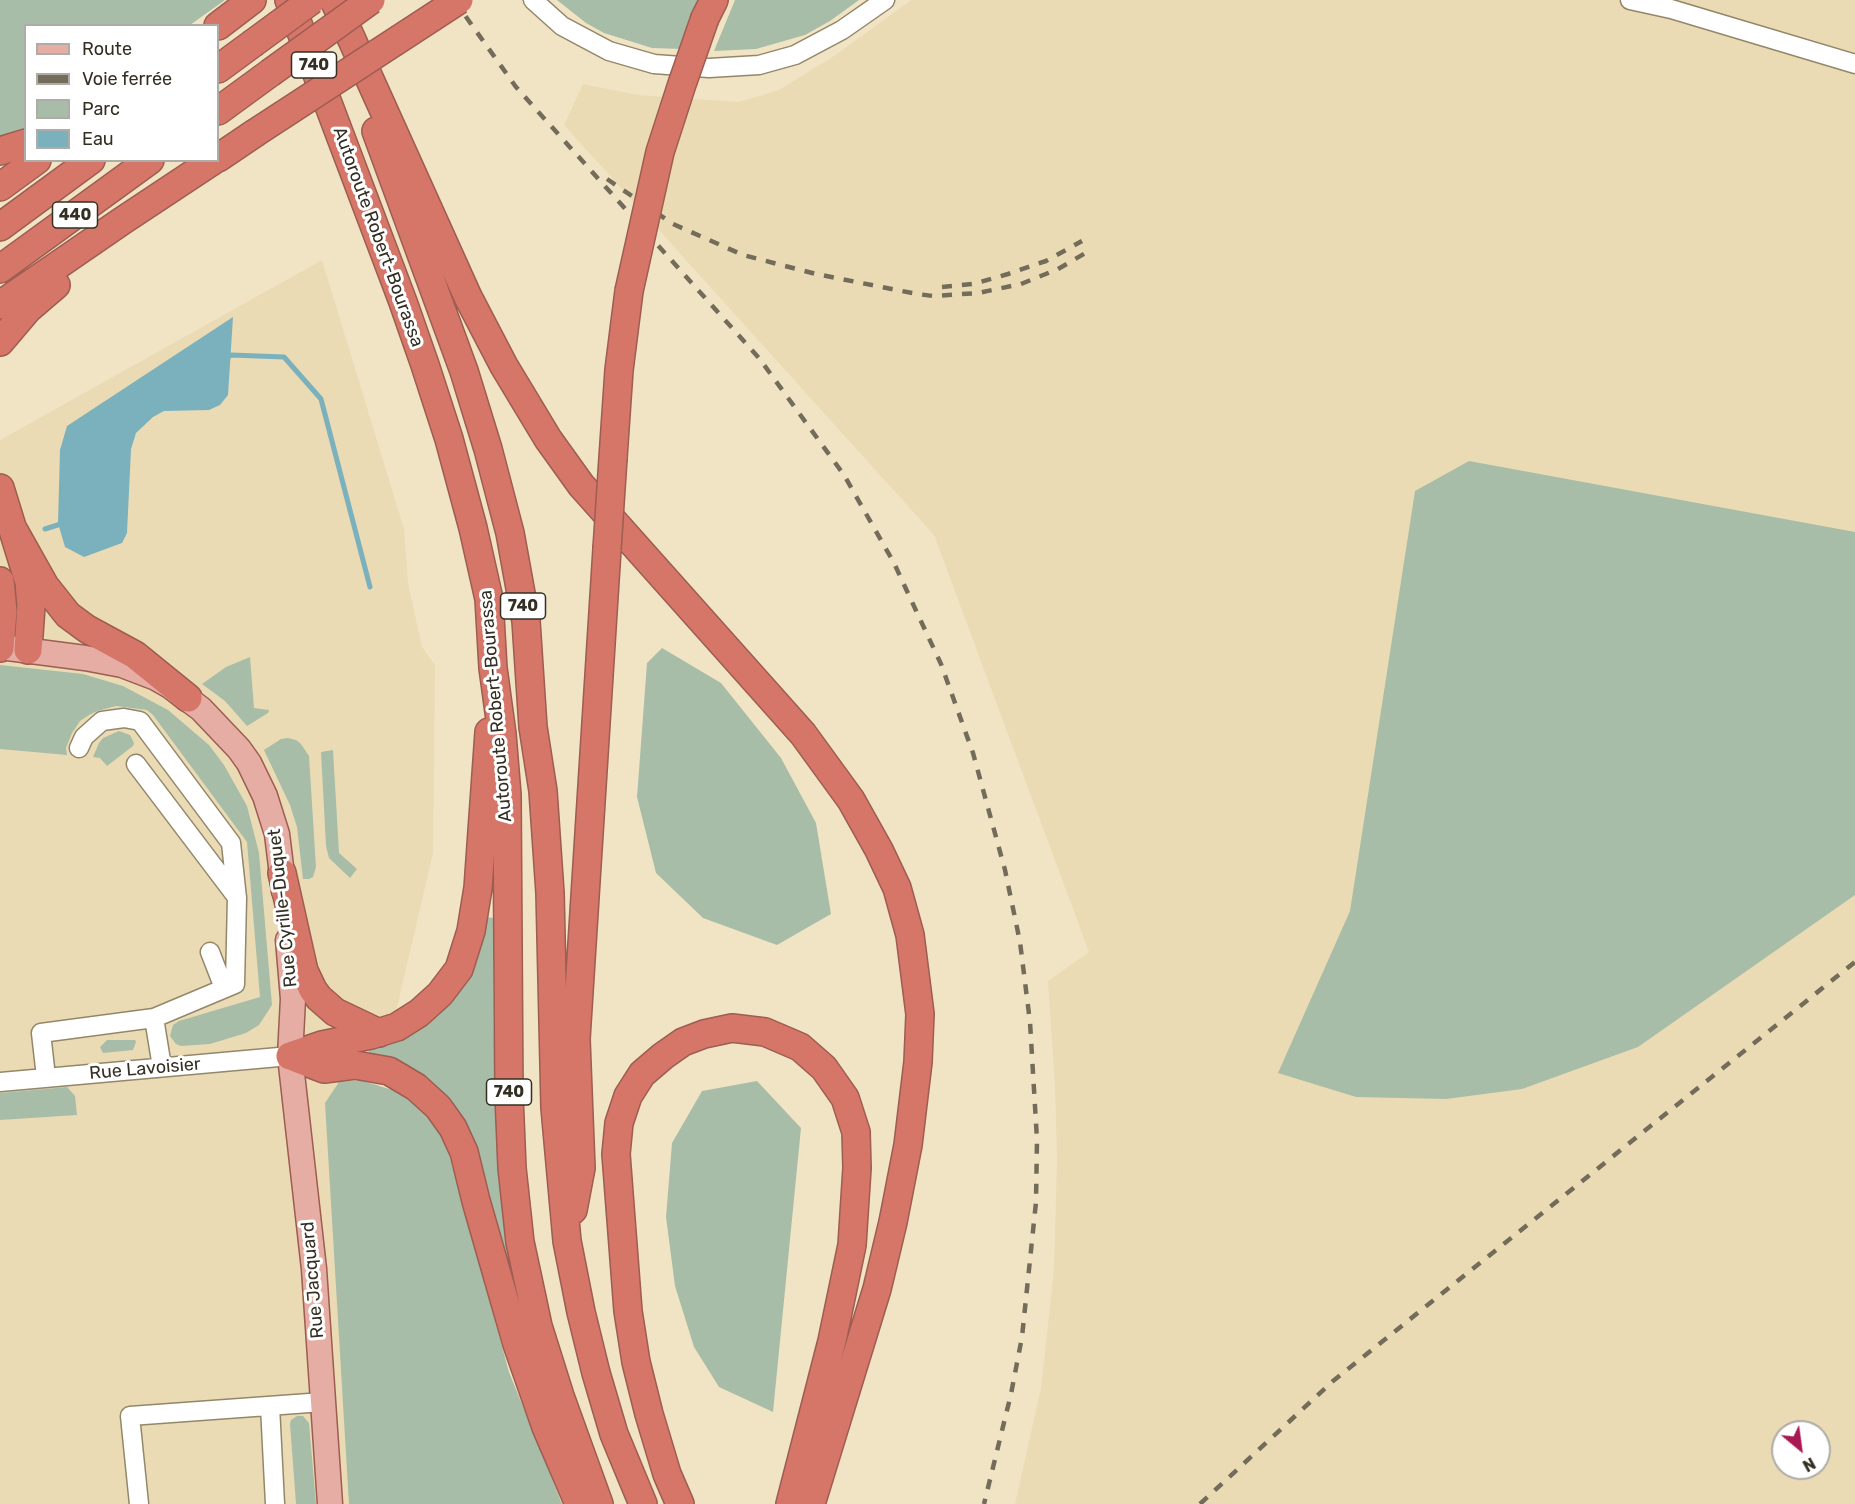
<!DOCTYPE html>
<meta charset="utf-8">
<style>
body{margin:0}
#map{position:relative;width:1855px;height:1504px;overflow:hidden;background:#f1e4c5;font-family:Rubik,sans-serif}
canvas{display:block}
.legend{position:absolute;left:24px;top:24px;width:195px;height:138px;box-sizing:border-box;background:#fff;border:2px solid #aeaca7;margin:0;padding:8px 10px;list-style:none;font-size:18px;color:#342f23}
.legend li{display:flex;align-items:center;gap:12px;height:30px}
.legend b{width:30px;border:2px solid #aeaca7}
.north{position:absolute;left:1771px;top:1420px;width:60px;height:60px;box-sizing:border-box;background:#fff;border:2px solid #aeaca7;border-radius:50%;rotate:151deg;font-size:16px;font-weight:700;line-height:24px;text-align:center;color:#342f23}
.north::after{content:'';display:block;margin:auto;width:21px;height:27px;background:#a91852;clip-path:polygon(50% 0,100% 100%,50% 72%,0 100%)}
</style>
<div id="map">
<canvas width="1855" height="1504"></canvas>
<ul class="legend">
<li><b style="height:8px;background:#e6ada5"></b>Route</li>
<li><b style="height:8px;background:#746c5a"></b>Voie ferrée</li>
<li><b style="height:16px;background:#a7bda8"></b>Parc</li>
<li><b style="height:16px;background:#7ab1bd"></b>Eau</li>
</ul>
<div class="north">N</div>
</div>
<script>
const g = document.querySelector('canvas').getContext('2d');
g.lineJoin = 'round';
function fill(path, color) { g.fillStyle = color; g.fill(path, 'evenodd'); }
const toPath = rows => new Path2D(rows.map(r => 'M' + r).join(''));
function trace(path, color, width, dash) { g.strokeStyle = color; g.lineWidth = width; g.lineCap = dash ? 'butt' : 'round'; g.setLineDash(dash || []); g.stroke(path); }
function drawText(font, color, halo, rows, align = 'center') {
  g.font = font + ' Rubik,sans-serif'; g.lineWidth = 6; g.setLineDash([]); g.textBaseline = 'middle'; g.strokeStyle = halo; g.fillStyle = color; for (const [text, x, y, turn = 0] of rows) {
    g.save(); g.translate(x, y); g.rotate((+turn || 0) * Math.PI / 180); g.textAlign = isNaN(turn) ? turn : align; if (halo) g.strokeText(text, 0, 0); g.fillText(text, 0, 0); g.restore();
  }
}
fill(toPath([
 [911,0,1855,0,1855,1504,1015,1504,1041,1388,1054,1270,1057,1159,1055,1086,1048,981,1089,952,934,535,564,125,583,84,638,95,739,102,779,90,834,56],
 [1783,1432,1819,1432,1819,1468,1783,1468],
 [322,260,404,529,408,583,422,647,435,665,433,853,378,1089,527,1504,0,1504,0,440]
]), '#eadbb4');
fill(toPath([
 [0,0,225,0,190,25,26,26,25,130,0,140],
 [557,0,702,0,682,49,652,48,604,33,586,23],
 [735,0,859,0,830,21,805,35,756,49,714,51],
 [1469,461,1855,532,1855,895,1638,1047,1522,1089,1446,1099,1356,1097,1278,1073,1350,911,1415,491],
 [662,648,721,683,781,758,816,823,831,914,777,945,703,918,656,873,637,797,647,663],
 [250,657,254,708,269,710,268,713,247,726,225,701,202,684,226,667],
 [0,665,83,674,123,686,168,710,209,745,224,765,247,806,259,853,272,1005,259,1025,246,1033,210,1044,181,1046,176,1044,170,1036,173,1025,179,1021,260,997,247,842,153,715,147,710,116,706,97,711,89,715,80,721,72,733,66,748,67,755,0,749],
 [119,731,130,735,134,743,133,746,107,766,100,758,93,757,99,743,103,738],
 [288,738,296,740,301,744,309,756,316,867,313,877,309,879,303,879,297,827,290,805,264,750,281,739],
 [333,750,339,853,357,869,350,878,329,858,326,846,321,752],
 [486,917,493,918,494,1043,499,1184,512,1276,506,1277,460,1116,446,1096,427,1079,408,1066,389,1058,369,1054,368,1047,393,1040],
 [107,1040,135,1040,136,1042,133,1050,103,1053,100,1047],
 [359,1080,393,1090,422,1108,446,1143,509,1372,562,1504,349,1504,325,1103,339,1082],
 [757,1081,801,1128,773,1412,719,1387,694,1347,675,1286,666,1217,672,1143,702,1091],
 [67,1087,75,1096,77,1115,0,1120,0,1093],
 [297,1416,303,1416,309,1423,316,1504,296,1504,290,1424,291,1420]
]), '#a7bda8');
fill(toPath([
 [233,317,228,395,220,405,209,410,164,411,153,417,136,433,131,449,127,533,122,543,84,557,65,547,58,523,60,450,67,426]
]), '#7ab1bd');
trace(toPath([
 [226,359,231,355,284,357,321,399,370,587],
 [45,529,64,523]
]), '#7ab1bd', 5);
const minor = toPath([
 [533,0,562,26,609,51,654,64,709,68,759,65,795,55,842,30,885,0],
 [1630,0,1671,9,1855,64],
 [79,748,84,737,102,721,124,718,140,721,231,843,237,898,235,984,154,1018],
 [136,764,236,896],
 [210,952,224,988],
 [46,1077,41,1033,154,1018,162,1067],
 [0,1082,290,1056],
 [270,1406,275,1504],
 [139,1504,130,1416,323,1402]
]);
const major = toPath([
 [8,648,85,658,122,665,156,678,170,686,201,709,239,749,249,763,265,796,277,834,284,891],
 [288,940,293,999,290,1056,314,1269,330,1504]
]);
const highway = toPath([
 [289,0,403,302,425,365,449,439,473,528,489,599,493,668,502,734,507,795,509,1095,512,1168,520,1242,538,1326,560,1396,599,1504],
 [334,0,468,297,504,366,548,439,581,485,803,734,851,800,879,850,897,888,910,935,920,1014,918,1062,908,1145,893,1222,877,1289,811,1504],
 [705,18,714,0],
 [218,26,252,0],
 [218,69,252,44],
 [218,111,270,73],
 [376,131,464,371,488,449,510,533,526,621,533,727,543,791,550,893,555,1108,567,1241,581,1312,596,1373,614,1434,643,1504],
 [0,151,26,143],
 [218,158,255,133],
 [0,187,37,160],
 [0,227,91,160],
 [0,269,150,160],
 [0,305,122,221,214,160],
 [0,342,28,309,56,285],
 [613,458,619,370,629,291],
 [0,488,29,582,31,606,28,650],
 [13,529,45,586,68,615,87,629,135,655,188,698],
 [0,581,3,611,0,648],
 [282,873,304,971,313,990,319,998,335,1012,379,1033],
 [290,1056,324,1069,355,1065,389,1071,416,1087,438,1107,453,1128,464,1152,476,1201,517,1344,546,1427,579,1504],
 [290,1056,322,1045,371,1035,397,1027,419,1013,440,994,459,969,471,931,478,888,489,732],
 [573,1210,581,1168,576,1039,607,549],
 [680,1504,667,1474,649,1414,636,1362,628,1311,616,1154,619,1123,628,1096,642,1074,663,1056,683,1042,704,1034,732,1028,765,1032,800,1047,824,1068,845,1098,856,1132,857,1168,852,1245,832,1341,790,1504]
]);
trace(minor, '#93876a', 21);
trace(major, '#9d5d50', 27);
trace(highway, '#9d5d50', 30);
trace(minor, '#fff', 18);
trace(major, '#e6ada5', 24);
trace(highway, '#d67669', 27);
trace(toPath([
 [454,0,516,87,759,358,844,475,894,563,919,617,941,664,973,753,1005,870,1020,942,1030,1022,1037,1140,1036,1202,1022,1337,1011,1394,984,1504],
 [607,179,673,224,743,255,816,274,917,294,933,296,978,293,1021,284,1058,269,1089,251],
 [942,287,973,284,1008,274,1046,261,1082,241],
 [1200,1504,1333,1381,1855,962]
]), '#746c5a', 4.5, [10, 10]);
const highwayBridge = toPath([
 [252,44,312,0],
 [270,73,371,0],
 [255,133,459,0],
 [629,291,660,152,682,84,705,18],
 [607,549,613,458]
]);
trace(highwayBridge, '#9d5d50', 30, []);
trace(highwayBridge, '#d67669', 27);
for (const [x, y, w] of [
 [314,65,45],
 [75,215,45],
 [523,606,45],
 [509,1092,45]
]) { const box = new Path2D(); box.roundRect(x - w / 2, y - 13, w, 26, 4.5); g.fillStyle = '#fff'; g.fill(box); trace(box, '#342f23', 1.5); }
drawText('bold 16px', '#342f23', null, [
 ["740",314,65],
 ["440",75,215],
 ["740",523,606],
 ["740",509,1092]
]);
drawText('18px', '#342f23', '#fff', [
 ["Autoroute Robert-Bourassa",378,237,70],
 ["Autoroute Robert-Bourassa",496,706,-95],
 ["Rue Cyrille-Duquet",283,908,-96],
 ["Rue Lavoisier",145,1069,-5],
 ["Rue Jacquard",313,1280,-95]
]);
</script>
